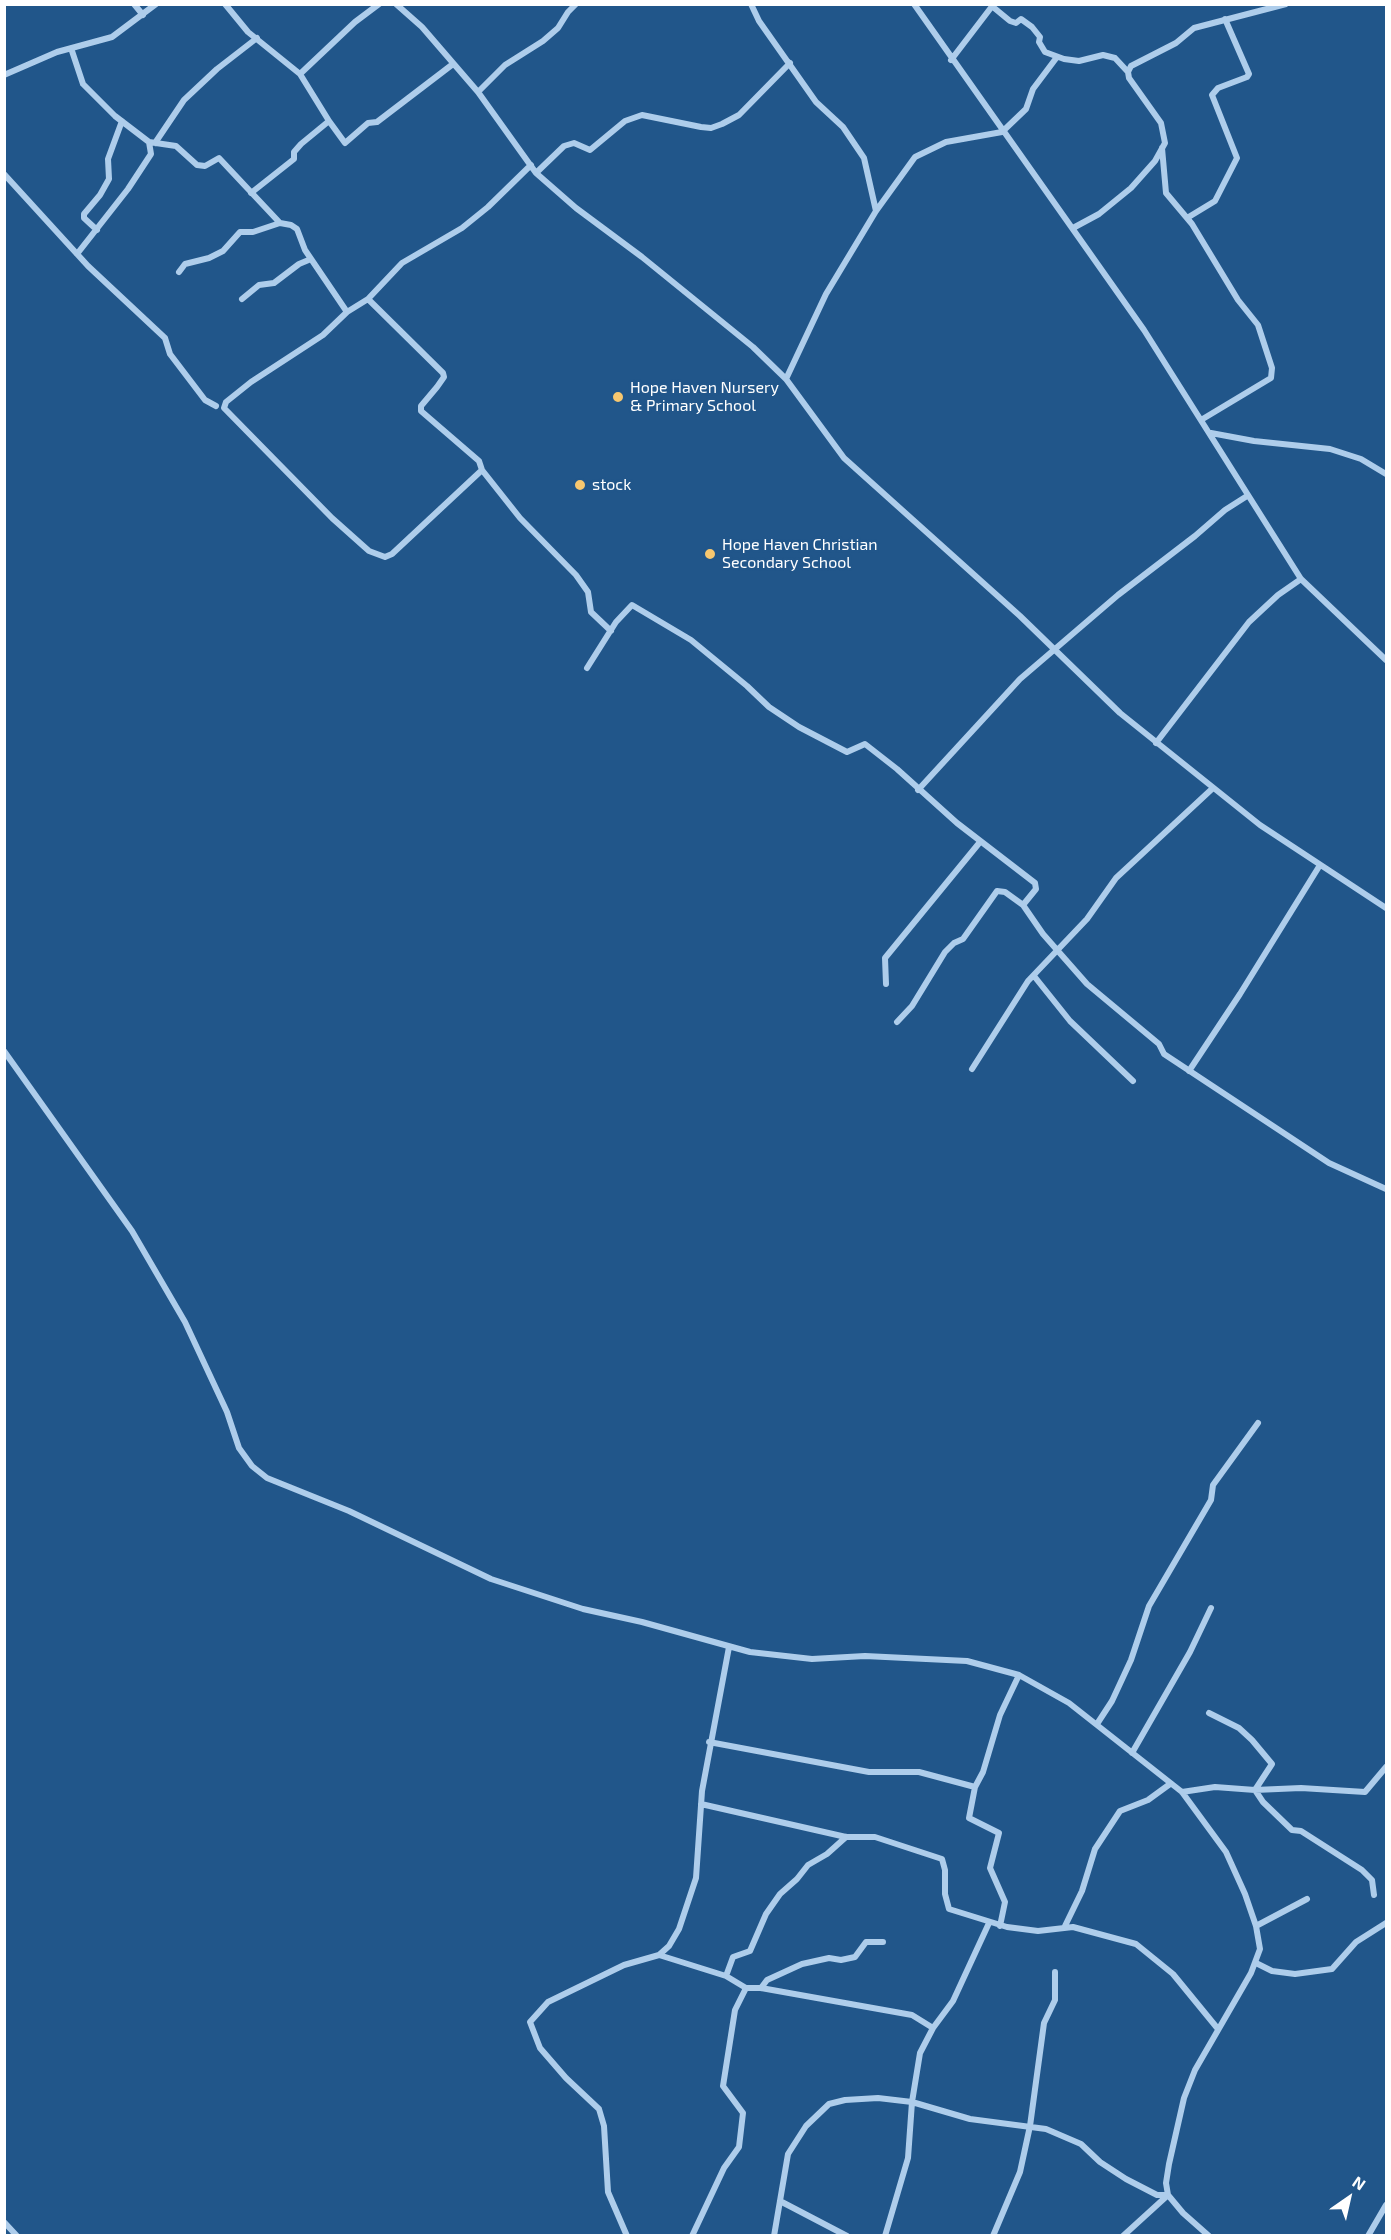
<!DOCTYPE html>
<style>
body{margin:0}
#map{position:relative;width:1391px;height:2240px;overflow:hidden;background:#21568a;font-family:"Exo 2",sans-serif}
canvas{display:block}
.frame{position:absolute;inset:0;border:6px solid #fff;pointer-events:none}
.north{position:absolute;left:1319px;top:2168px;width:60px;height:60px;-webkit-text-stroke:4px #21568a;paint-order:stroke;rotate:34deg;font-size:16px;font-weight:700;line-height:24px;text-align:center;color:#fff}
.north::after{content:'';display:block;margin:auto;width:21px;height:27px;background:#fff;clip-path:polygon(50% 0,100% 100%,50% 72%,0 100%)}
</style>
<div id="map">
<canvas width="1391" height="2240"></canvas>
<div class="frame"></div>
<div class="north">N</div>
</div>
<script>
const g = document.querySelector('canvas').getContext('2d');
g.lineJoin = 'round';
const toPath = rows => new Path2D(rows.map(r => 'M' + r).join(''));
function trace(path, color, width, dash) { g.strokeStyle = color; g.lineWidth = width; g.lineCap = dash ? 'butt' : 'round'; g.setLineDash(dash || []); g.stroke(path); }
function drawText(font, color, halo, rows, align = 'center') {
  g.font = font + ' "Exo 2",sans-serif'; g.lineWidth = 5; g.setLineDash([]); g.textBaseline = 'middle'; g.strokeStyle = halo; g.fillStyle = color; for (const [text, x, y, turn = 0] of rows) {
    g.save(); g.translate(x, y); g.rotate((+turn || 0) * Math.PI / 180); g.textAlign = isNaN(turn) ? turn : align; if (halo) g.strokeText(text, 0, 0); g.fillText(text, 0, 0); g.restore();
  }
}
trace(toPath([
 [134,4,143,15],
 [225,4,248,32,300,74,329,121,301,144,294,152,294,159,251,193],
 [396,4,422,27,478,92,536,173,576,208,642,257,753,347,786,379,844,458,1020,616,1120,713,1260,825,1386,908],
 [751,4,759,21,816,102,843,127,864,158,876,211],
 [914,4,1144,330,1301,579,1386,660],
 [993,7,1010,21,1016,23,1021,19,1032,27,1040,37,1039,42,1045,52,1064,59,1079,61,1103,55,1115,58,1128,72],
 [71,48,83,84,115,116,149,142,176,146,197,165,205,166,219,158,280,223,291,225,297,229,305,250,347,312],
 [951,60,993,5],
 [300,74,355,22,379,4],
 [4,75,57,52,112,37,156,4],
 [478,92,505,65,543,41,558,28,568,12,576,4],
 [329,121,345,143,368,123,377,122,453,64],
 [155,143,184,100,217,69,257,38],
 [1162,148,1166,193,1192,224,1238,300,1258,325,1272,368,1271,378,1201,420],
 [536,173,564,146,574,143,590,150,625,121,642,115,701,127,711,128,722,124,739,115,790,63],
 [4,174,88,266,165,338,170,354,205,400,216,406],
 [1187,218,1215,201,1237,158,1212,95,1218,88,1247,77,1249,74,1225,19],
 [1073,228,1099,214,1131,188,1155,161,1165,143,1161,123,1129,78,1128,72,1131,66,1176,43,1194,28,1286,4],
 [97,230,84,218,84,214,100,195,109,179,108,159,122,121],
 [77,254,128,189,151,154,149,142],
 [179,272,185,264,209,258,223,251,240,232,253,232,280,223],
 [242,299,259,285,274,283,299,264,311,259],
 [368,299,443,373,444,377,437,387,421,406,421,411,479,461,482,470,520,518,576,575,588,592,591,612,611,631],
 [786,379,826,294,876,211,915,157,946,142,1002,132,1026,109,1033,89,1057,57],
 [1211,433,1254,441,1330,449,1361,459,1386,474],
 [482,470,392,554,385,557,369,551,332,518,224,408,226,402,251,382,323,335,347,312,368,299,402,263,462,228,488,207,531,165],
 [587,668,616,622,632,605,691,640,747,686,769,707,799,727,847,752,865,744,897,769,957,823,1035,883,1036,889,1023,905,1043,934,1087,984,1159,1044,1164,1054,1329,1163,1386,1189],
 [1156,743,1249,622,1278,595,1301,579],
 [918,790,1020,679,1118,595,1195,536,1225,510,1247,496],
 [1034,976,1070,1021,1133,1081],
 [886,984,885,958,980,842],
 [897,1022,912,1006,945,952,954,943,963,939,997,891,1005,892,1023,905],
 [4,1051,132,1231,185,1322,227,1412,239,1448,252,1466,267,1478,349,1511,491,1579,583,1609,642,1622,750,1652,812,1659,865,1656,967,1661,1019,1675,1069,1703,1182,1792,1226,1852,1245,1894,1256,1926,1260,1949,1251,1973,1195,2070,1184,2098,1169,2164,1166,2183,1168,2195,1183,2213,1209,2236],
 [972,1069,1028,981,1087,919,1116,878,1213,788],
 [1189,1071,1240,994,1320,865],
 [1209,1713,1239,1728,1252,1740,1272,1764,1255,1790,1263,1802,1292,1830,1301,1831,1362,1870,1372,1880,1374,1895],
 [1097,1724,1112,1701,1131,1660,1149,1606,1211,1500,1213,1485,1258,1423],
 [709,1742,869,1772,919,1772,975,1787],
 [1132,1753,1190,1652,1211,1608],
 [1182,1792,1215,1787,1255,1790,1301,1788,1365,1792,1386,1767],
 [701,1804,846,1837,875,1837,942,1859,945,1870,945,1894,949,1909,1007,1927,1038,1931,1073,1927,1136,1944,1173,1974,1218,2029],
 [1000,1926,1005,1902,990,1868,999,1833,969,1818,975,1787,983,1772,1000,1715,1019,1675],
 [1065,1926,1082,1891,1095,1849,1120,1811,1148,1800,1170,1784],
 [1256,1926,1307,1899],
 [659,1955,726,1976,746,1988,761,1988,912,2015,933,2028,920,2053,912,2102,908,2158,885,2236],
 [1256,1963,1272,1971,1295,1974,1332,1969,1356,1942,1386,1923],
 [726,1976,733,1957,750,1951,766,1914,780,1894,797,1879,808,1865,827,1854,846,1837],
 [761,1988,767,1980,802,1964,829,1958,841,1960,855,1957,866,1942,883,1942],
 [933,2028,953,2001,989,1923],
 [780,2201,847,2236],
 [4,2222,17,2236],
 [627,2236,608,2192,604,2126,599,2109,566,2078,540,2048,530,2022,548,2002,624,1965,659,1955,669,1946,679,1929,696,1878,702,1791,729,1647],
 [692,2236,724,2168,739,2147,743,2113,723,2086,735,2010,746,1988],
 [774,2236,788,2154,806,2126,829,2104,845,2100,878,2098,912,2102,970,2119,1046,2129,1081,2144,1100,2162,1126,2179,1157,2195,1168,2195],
 [993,2236,1020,2172,1030,2126,1044,2023,1055,2000,1055,1972],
 [1123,2236,1168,2195],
 [1368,2236,1386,2205]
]), '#aecdeb', 6);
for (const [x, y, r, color] of [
 [618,397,6,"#f7c76f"],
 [580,485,6,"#f7c76f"],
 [710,554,6,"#f7c76f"]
]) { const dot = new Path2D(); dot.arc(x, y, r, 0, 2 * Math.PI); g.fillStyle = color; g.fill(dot); trace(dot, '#21568a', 2); }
drawText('16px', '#fff', '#21568a', [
 ["Hope Haven Nursery",630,388],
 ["& Primary School",630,406],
 ["stock",592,485],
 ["Hope Haven Christian",722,545],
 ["Secondary School",722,563]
], 'left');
</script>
